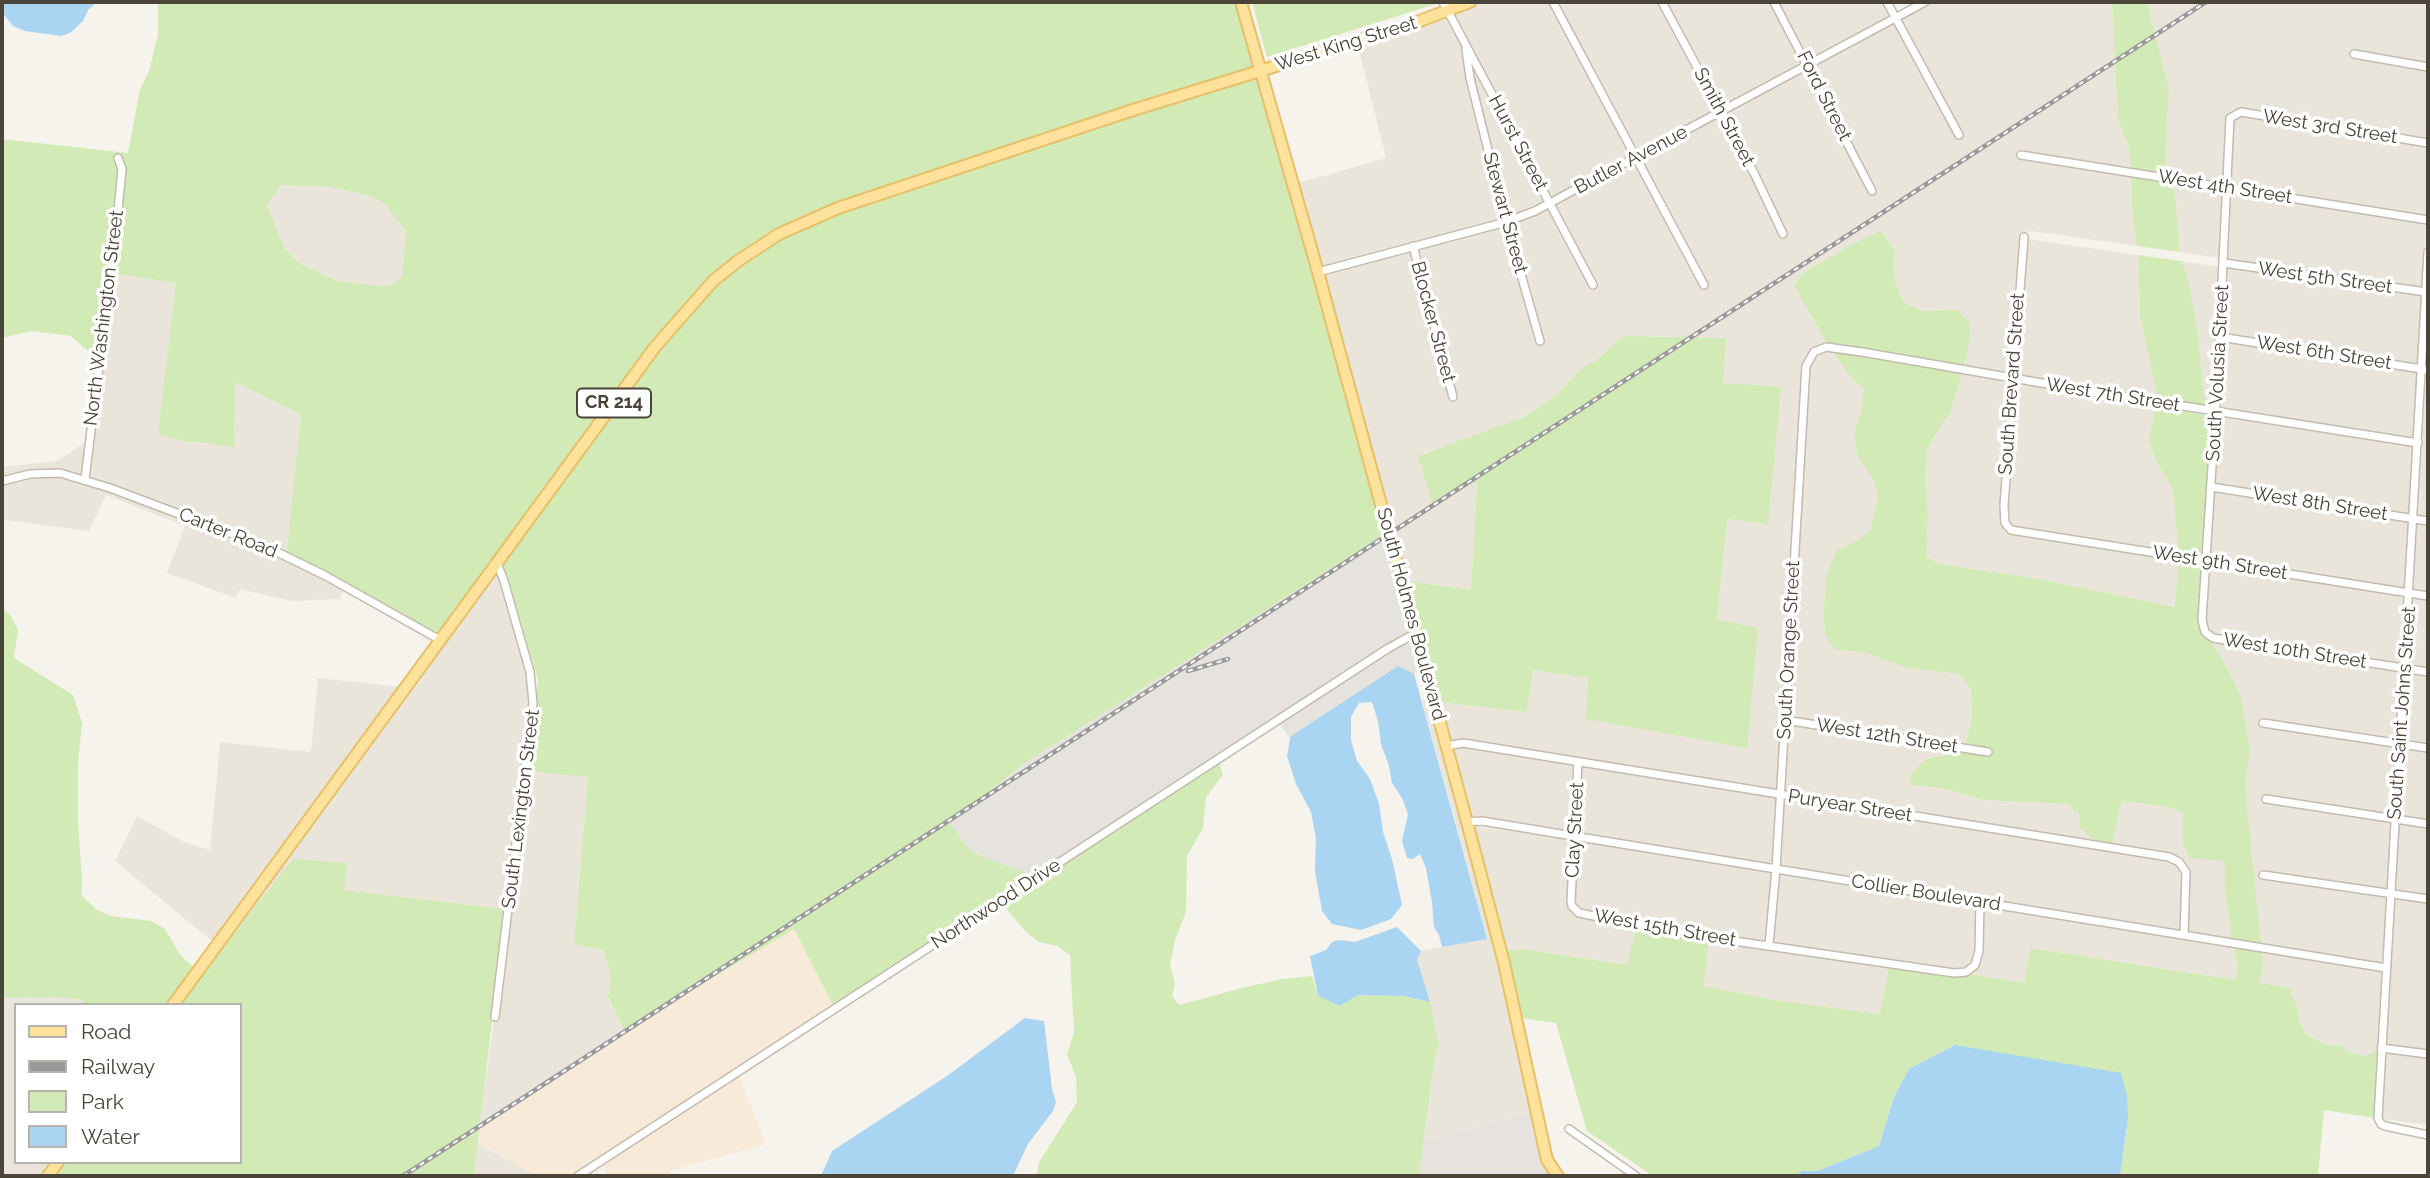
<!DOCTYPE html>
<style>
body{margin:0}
#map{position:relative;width:2430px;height:1178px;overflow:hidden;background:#f6f3ec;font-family:Raleway,sans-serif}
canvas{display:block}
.frame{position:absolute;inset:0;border:4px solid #4b4439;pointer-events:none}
.legend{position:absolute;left:14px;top:1003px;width:228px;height:161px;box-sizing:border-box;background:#fff;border:2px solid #b7b4b0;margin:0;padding:9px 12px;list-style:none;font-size:21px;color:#4b4439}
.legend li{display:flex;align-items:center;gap:14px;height:35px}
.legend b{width:35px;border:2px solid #b7b4b0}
</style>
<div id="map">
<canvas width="2430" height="1178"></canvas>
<div class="frame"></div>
<ul class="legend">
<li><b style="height:9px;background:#ffe39c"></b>Road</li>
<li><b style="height:9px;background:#9a9a9a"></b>Railway</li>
<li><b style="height:19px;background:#d2eab5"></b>Park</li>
<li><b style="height:19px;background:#a9d4f2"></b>Water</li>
</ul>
</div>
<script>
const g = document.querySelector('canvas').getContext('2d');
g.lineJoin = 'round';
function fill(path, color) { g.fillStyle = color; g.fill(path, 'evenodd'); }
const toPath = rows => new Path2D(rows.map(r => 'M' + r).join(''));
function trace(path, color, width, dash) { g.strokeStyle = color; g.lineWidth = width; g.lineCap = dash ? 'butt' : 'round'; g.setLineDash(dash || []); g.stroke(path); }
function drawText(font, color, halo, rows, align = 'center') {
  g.font = font + ' Raleway,sans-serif'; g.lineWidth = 7; g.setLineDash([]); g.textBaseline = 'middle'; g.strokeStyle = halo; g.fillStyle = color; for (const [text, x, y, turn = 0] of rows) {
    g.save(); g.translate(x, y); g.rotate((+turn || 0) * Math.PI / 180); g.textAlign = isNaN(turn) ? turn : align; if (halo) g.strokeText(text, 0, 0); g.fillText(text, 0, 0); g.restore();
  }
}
fill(toPath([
 [1480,2,1548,2,1630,156,1552,199,1453,14],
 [1557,2,1657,2,1715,110,1637,153],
 [1666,2,1770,2,1803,63,1722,106],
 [1779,2,1882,2,1891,16,1810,59],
 [1933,2,2112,2,2118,121,2129,147,2131,168,2018,150,2017,158,2131,176,2133,224,2137,246,2030,231,2019,234,2010,374,1964,366,1966,361,1956,310,1922,311,1903,302,1895,282,1893,265,1895,251,1847,247,1803,273,1794,286,1827,343,1810,349,1803,366,1777,789,1463,739,1449,741,1438,702,1527,712,1533,670,1588,678,1587,719,1758,628,1717,621,1727,519,1768,524,1722,383,1726,338,1623,336,1596,360,1581,369,1552,399,1523,417,1474,437,1423,453,1472,479,1477,487,1471,590,1406,581,1323,275,1411,251,1451,402,1457,399,1418,249,1504,227,1538,346,1544,343,1511,225,1549,209,1592,290,1598,286,1555,206,1634,163,1703,290,1708,286,1640,160,1719,117,1751,176,1782,239,1788,235,1773,201,1726,113,1807,70,1871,196,1877,191,1813,66,1894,23,1958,140,1964,136,1901,19],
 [2147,2,2428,2,2428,63,2352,49,2350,57,2428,71,2428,138,2240,108,2228,112,2225,121,2223,183,2167,174,2165,160,2169,89],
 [1447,17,1461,45,1466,79,1502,219,1320,267,1296,184,1386,158,1359,50],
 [1472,65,1545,202,1509,217,1473,77],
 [2241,116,2428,147,2426,216,2231,184,2232,122,2234,118],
 [2170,182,2223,191,2220,258,2179,252,2176,200],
 [280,185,331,187,369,196,386,205,406,232,402,277,392,285,381,286,338,281,299,263,285,249,267,206],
 [2231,192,2426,224,2423,288,2227,259],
 [2029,239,2138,255,2140,317,2158,399,2018,375,2025,242],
 [2181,261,2220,267,2212,407,2205,406,2197,329],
 [2227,268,2422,296,2419,364,2224,333],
 [110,273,176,283,159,434,187,442,230,446,234,381,301,414,295,480,345,587,340,599,291,601,240,589,236,598,167,573,185,526,106,495,89,531,4,520,2,467,57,461,89,440],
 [2223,342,2419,373,2415,438,2220,408],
 [1826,351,1833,352,1852,379,1864,388,1861,411,1854,433,1857,455,1874,481,1878,498,1870,531,1856,541,1837,550,1836,650,1863,652,1907,668,1959,674,1971,689,1972,719,1965,744,1789,716,1810,367,1816,356],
 [1962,374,2010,382,2000,505,2002,524,2007,533,2179,561,2176,607,2039,579,1939,564,1927,557,1928,519,1925,477,1927,449,1951,410],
 [2426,374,2428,374,2428,517,2418,515],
 [2017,383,2156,407,2148,441,2158,465,2172,487,2179,552,2013,526,2009,521,2008,505],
 [2219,417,2414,446,2411,514,2215,483],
 [2215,491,2410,523,2406,588,2210,557],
 [2417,524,2428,525,2428,592,2413,589],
 [2210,565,2405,597,2401,664,2211,632,2206,625,2206,620],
 [496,571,526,673,530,703,505,909,344,890,221,948],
 [2413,598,2428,600,2428,667,2408,665],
 [2211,642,2401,672,2397,738,2261,718,2259,726,2396,746,2392,814,2264,795,2262,802,2391,822,2387,889,2261,870,2259,878,2387,897,2383,964,2261,944,2245,786,2250,748,2230,673],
 [2408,673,2428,676,2428,743,2404,739],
 [318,678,401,687,213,942,115,861,137,816,184,842,210,850,220,742,311,752],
 [1422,700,1430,701,1500,964,1535,1112,1424,1142,1435,1056,1439,1046,1417,960,1421,951,1487,938],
 [1789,725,1960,752,1924,759,1912,785,1945,789,1983,800,2068,804,2079,814,2081,828,2095,841,1784,791],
 [1462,747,1574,765,1570,831,1483,817,1469,818,1451,749],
 [2403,748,2428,752,2428,819,2399,815],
 [1582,767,1777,798,1773,864,1577,832],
 [528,771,588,776,574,944,603,950,611,975,608,998,624,1031,479,1127,494,1021,498,1021],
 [1784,799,2168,861,2176,865,2182,873,2181,930,1780,866],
 [2122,801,2168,807,2183,813,2183,843,2225,861,2225,893,2232,939,2188,931,2189,872,2180,858,2170,853,2113,844,2118,815],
 [2399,823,2428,828,2428,895,2394,890],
 [1471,826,1570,839,1569,907,1577,917,1636,929,1628,965,1522,949,1504,951],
 [1577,841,1772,873,1765,941,1709,933,1581,909,1575,901],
 [1779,874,1977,906,1975,950,1972,963,1965,968,1954,969,1773,942],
 [2394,898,2428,903,2428,1050,2385,1044],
 [1984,907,2234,948,2238,967,2237,980,2032,948,2024,983,1970,974,1979,966,1983,951],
 [1708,941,1889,967,1880,1014,1775,1000,1703,986],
 [2262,952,2382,972,2377,1051,2365,1056,2351,1053,2342,1046,2328,1045,2318,1041,2305,1033,2300,1024,2291,992,2259,983,2263,967],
 [59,997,83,1000,83,1005,16,1005,16,1162,53,1162,43,1176,2,1176,2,998],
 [2385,1052,2428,1058,2428,1125,2383,1119],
 [477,1143,537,1176,474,1176]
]), '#eae5da');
fill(toPath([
 [794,929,833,1005,571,1176,537,1176,477,1143,479,1127,624,1031],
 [739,1075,766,1144,670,1171,671,1176,607,1176,604,1163]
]), '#f7ead8');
fill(toPath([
 [1385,534,1412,631,1385,645,1034,875,993,861,971,851,948,824,1025,763],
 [1414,639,1421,665,1414,674,1398,666,1291,736,1290,739,1280,724,1389,652],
 [1535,1112,1550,1176,1419,1176,1424,1142]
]), '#e6e2dd');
fill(toPath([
 [158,2,1238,2,1255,69,822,209,792,223,711,278,440,634,345,587,287,553,301,414,235,382,234,448,206,443,187,442,158,434,176,283,110,273,101,354,88,351,71,336,31,331,2,338,2,139,128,153,140,89,149,71,158,35],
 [280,185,331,187,369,196,386,205,406,232,402,277,392,285,381,286,338,281,299,263,285,249,267,206],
 [1252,2,1435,2,1436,4,1267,57],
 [2112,2,2147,2,2169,89,2165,160,2167,174,2131,168,2129,147,2118,121],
 [1257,77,1315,274,1385,534,1025,763,949,823,971,851,993,861,1034,875,833,1005,794,929,624,1031,608,997,611,975,603,950,574,944,588,777,528,771,538,680,508,579,501,564,658,350,716,284,745,260,795,230,839,212,1134,114],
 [2131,176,2170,182,2176,200,2179,252,2137,246,2133,224],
 [1881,231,1895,251,1893,265,1895,282,1903,302,1922,311,1956,310,1969,321,1970,337,1964,366,1827,343,1794,286,1803,273,1847,247],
 [2138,255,2181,261,2187,274,2197,328,2205,406,2158,399,2140,317],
 [1623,336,1726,338,1723,383,1781,387,1768,524,1727,519,1717,620,1758,628,1747,748,1586,719,1588,678,1533,670,1527,712,1438,702,1406,581,1471,590,1477,486,1472,479,1433,505,1418,456,1524,417,1552,399,1581,369,1596,360],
 [1833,352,1962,374,1951,410,1927,449,1925,477,1928,519,1927,557,1939,564,2039,579,2175,607,2179,561,2202,564,2198,608,2200,632,2211,642,2230,673,2241,699,2250,748,2245,786,2261,944,2232,939,2225,893,2225,861,2190,858,2183,844,2183,813,2168,807,2122,801,2118,815,2113,844,2095,841,2080,828,2079,814,2068,804,1983,800,1945,789,1912,785,1909,777,1925,759,1960,752,1991,756,1992,748,1965,744,1972,719,1971,689,1959,674,1907,668,1863,652,1836,650,1825,635,1824,610,1826,577,1837,550,1856,541,1870,531,1878,498,1874,481,1857,455,1854,433,1861,411,1864,388,1852,379],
 [2156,407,2206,415,2210,441,2203,556,2179,552,2172,487,2158,465,2148,441],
 [2,609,9,613,18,630,14,658,73,695,82,723,78,764,78,823,82,879,81,895,97,910,111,916,151,921,165,929,181,956,195,968,168,1005,83,1005,83,1000,59,997,2,998],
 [1219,763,1223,775,1206,797,1203,828,1187,856,1186,912,1175,940,1170,965,1175,984,1172,996,1179,1005,1246,987,1283,979,1312,976,1318,996,1340,1006,1358,995,1404,996,1430,1002,1439,1046,1435,1056,1419,1176,1037,1176,1038,1164,1077,1102,1076,1077,1067,1054,1074,1033,1070,955,1057,946,1039,942,1025,931,1004,906,1072,859],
 [293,859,347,863,344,890,505,909,474,1176,52,1176,63,1162,240,1162,240,1005,178,1005],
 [1636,929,1708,941,1704,986,1775,1000,1880,1014,1889,967,1954,977,1970,974,2024,983,2031,948,2236,980,2238,967,2234,948,2262,952,2263,967,2259,983,2289,988,2297,1007,2300,1024,2305,1033,2318,1041,2328,1045,2342,1046,2351,1053,2365,1056,2377,1051,2375,1118,2324,1110,2318,1176,2120,1176,2127,1129,1955,1045,1909,1069,1894,1097,1879,1146,1817,1171,1801,1171,1795,1176,1653,1176,1587,1131,1556,1023,1520,1018,1504,951,1522,949,1627,965]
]), '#d2eab5');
fill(toPath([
 [2,2,97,2,88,10,83,21,70,33,61,36,25,31,13,26,2,12],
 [1398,666,1414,674,1487,939,1442,947,1439,935,1434,927,1432,902,1426,868,1420,854,1413,859,1407,858,1402,841,1408,814,1402,798,1392,783,1389,766,1381,744,1378,721,1372,702,1359,703,1351,717,1351,740,1357,761,1370,779,1379,804,1383,832,1392,859,1402,905,1391,919,1361,930,1332,924,1322,911,1315,872,1316,838,1311,812,1296,784,1287,756,1290,739,1291,736],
 [1397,927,1421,951,1417,960,1430,1002,1404,996,1358,995,1340,1006,1318,996,1310,956,1326,950,1332,942,1338,940,1355,942],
 [1025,1018,1044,1021,1052,1089,1056,1102,1053,1111,1028,1144,1013,1176,821,1176,832,1151,947,1076],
 [1955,1045,2121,1073,2127,1096,2128,1118,2120,1176,1795,1176,1801,1171,1817,1171,1879,1146,1894,1097,1909,1069]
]), '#a9d4f2');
const minor = toPath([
 [1443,2,1593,285],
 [1553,2,1704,285],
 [1662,2,1754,173,1783,234],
 [1774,2,1872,191],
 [1887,2,1959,135],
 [1466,50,1470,78,1506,222,1540,341],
 [2354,54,2428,67],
 [2428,143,2241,112,2230,118,2216,405,2202,620,2205,632,2213,638,2428,672],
 [2021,155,2428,220],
 [2024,237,2004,505,2005,523,2011,530,2428,596],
 [1413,246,1453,397],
 [2428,252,2378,1118,2381,1124,2385,1126,2428,1135],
 [2224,263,2426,292],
 [1318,272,1506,222,1535,211,1925,2],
 [2220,337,2428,370],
 [85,479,117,221,122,169,118,158],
 [2,481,30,474,60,473,110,488,267,547,326,576,440,640],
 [2211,487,2428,521],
 [1785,720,1988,752],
 [2263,723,2428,748],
 [1446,746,1463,743,2169,857,2179,862,2186,872,2184,935],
 [1578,762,1571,901,1572,906,1579,913,1679,933,1954,973,1966,972,1975,965,1979,951,1980,902],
 [2266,799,2428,824],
 [1467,822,1482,821,1573,836,2386,968],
 [2263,875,2428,899],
 [1769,945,1776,869,1806,366,1814,352,1826,347,1862,352,2088,391,2418,443],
 [495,1017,533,703,530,672,504,581,497,563],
 [2381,1048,2428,1054],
 [1569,1129,1636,1176],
 [578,1176,1387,649,1416,633]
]);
const primary = toPath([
 [1241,2,1318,272,1467,822,1504,963,1547,1160,1558,1176],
 [173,1005,655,347,713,281,738,261,779,234,838,208,1133,110,1409,25,1470,2],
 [48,1176,58,1162]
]);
trace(minor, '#c2bbae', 10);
trace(primary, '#e6c16a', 14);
trace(minor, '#fff', 7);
trace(primary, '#ffe39c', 10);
const rail = toPath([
 [1188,671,1228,659],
 [403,1176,2206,2]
]);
trace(rail, '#9a9a9a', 4.5);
trace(rail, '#fff', 2, [5]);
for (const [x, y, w] of [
 [614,403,74]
]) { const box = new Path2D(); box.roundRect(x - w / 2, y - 14.5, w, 29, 5); g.fillStyle = '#fff'; g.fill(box); trace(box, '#4b4439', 2); }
drawText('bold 18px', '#4b4439', null, [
 ["CR 214",614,403]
]);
drawText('19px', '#4b4439', '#fff', [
 ["West King Street",1346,44,-17],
 ["Ford Street",1824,96,63],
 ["Smith Street",1724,117,62],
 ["West 3rd Street",2330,127,9],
 ["Hurst Street",1518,143,62],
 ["Butler Avenue",1631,160,-28],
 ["West 4th Street",2225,187,9],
 ["Stewart Street",1505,213,75],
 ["West 5th Street",2325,278,8],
 ["North Washington Street",104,318,-83],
 ["Blocker Street",1433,322,75],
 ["West 6th Street",2324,353,9],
 ["South Volusia Street",2218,373,-87],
 ["South Brevard Street",2012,384,-86],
 ["West 7th Street",2113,395,9],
 ["West 8th Street",2320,504,9],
 ["Carter Road",228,533,22],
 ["West 9th Street",2220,563,9],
 ["South Holmes Boulevard",1411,614,75],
 ["South Orange Street",1789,650,-87],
 ["West 10th Street",2295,651,9],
 ["South Saint Johns Street",2402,713,-86],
 ["West 12th Street",1887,736,9],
 ["Puryear Street",1850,806,9],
 ["South Lexington Street",521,809,-83],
 ["Clay Street",1575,830,-87],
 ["Collier Boulevard",1926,893,9],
 ["Northwood Drive",996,904,-33],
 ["West 15th Street",1665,928,10]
]);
</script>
